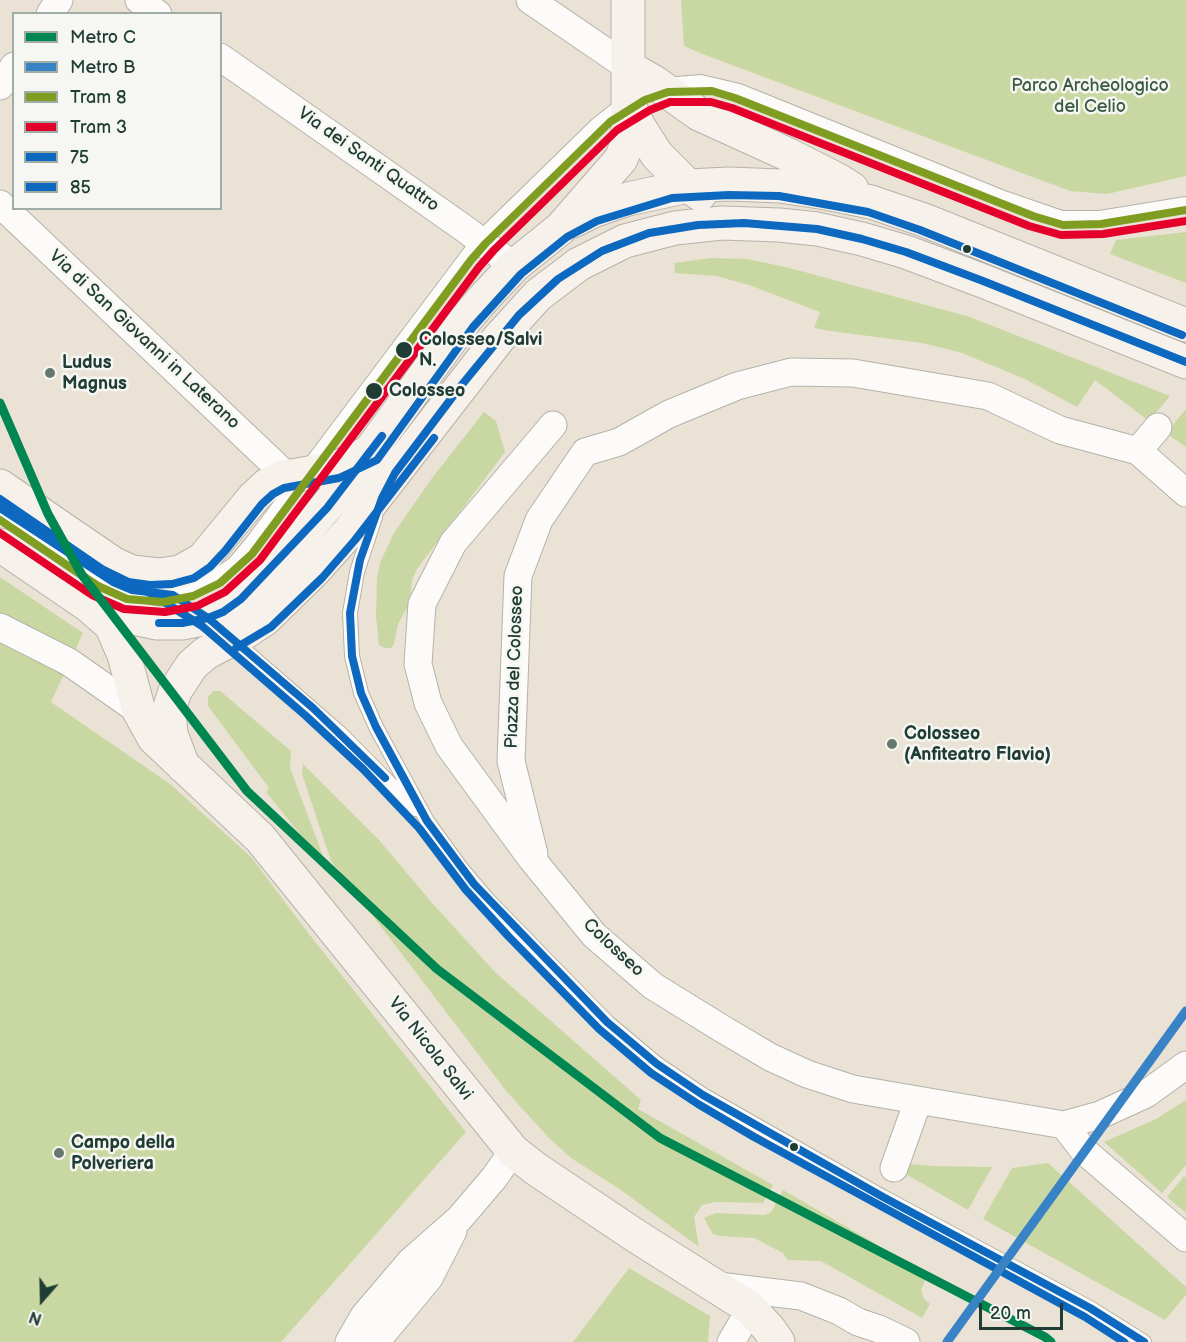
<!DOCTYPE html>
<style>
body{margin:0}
#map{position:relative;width:1186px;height:1342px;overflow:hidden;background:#ebe2d6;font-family:"Balsamiq Sans",sans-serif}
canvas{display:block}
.legend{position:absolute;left:12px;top:12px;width:210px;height:198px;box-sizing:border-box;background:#f6f6f2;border:2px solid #a0aca6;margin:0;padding:8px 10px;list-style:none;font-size:18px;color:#1f3d34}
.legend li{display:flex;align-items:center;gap:12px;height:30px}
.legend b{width:30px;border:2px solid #a0aca6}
.north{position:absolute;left:12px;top:1270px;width:60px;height:60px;-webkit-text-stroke:4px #f6f6f2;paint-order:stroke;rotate:200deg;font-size:16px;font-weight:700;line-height:24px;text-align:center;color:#1f3d34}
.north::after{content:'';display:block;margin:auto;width:21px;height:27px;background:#1f3d34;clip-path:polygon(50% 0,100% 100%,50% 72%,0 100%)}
.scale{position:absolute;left:979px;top:1303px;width:84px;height:27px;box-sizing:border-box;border:3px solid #1f3d34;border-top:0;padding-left:8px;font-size:18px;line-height:21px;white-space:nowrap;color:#1f3d34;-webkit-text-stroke:4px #f6f6f2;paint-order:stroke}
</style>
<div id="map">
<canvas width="1186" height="1342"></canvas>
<ul class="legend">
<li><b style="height:8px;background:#008751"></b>Metro C</li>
<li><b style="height:8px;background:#3783c6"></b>Metro B</li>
<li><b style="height:8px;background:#7f9e21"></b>Tram 8</li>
<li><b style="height:8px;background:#e4002b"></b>Tram 3</li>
<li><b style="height:8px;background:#0c69bf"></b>75</li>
<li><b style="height:8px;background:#0c69bf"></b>85</li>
</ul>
<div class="north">N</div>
<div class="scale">20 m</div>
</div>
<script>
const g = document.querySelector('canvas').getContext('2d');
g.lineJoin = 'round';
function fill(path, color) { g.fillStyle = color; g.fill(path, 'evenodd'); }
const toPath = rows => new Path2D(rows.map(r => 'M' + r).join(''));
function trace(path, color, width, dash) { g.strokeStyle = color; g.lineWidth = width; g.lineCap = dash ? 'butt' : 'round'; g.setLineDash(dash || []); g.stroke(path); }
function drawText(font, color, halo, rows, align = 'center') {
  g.font = font + ' "Balsamiq Sans",sans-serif'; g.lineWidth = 5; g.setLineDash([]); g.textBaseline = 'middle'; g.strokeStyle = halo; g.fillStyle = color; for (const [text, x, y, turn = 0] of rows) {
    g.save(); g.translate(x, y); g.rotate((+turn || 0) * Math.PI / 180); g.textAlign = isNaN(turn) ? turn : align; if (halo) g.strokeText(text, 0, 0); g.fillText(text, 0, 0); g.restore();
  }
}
fill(toPath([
 [681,0,1186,0,1186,176,1107,194,1070,191,705,55,684,46],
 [1186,232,1186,283,1110,254,1116,240],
 [711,258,747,259,786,267,970,317,1170,396,1149,421,1095,380,1077,407,1025,379,962,353,922,343,823,330,814,328,820,312,749,285,716,276,675,273,674,263],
 [1186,409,1186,447,1166,433],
 [484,412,496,421,505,452,417,569,412,580,410,603,398,624,394,644,391,648,385,648,379,645,376,616,377,578,380,563,394,533,432,478],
 [0,577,83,633,51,702,170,784,251,857,309,934,466,1132,281,1342,0,1342],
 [213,691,220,691,291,751,290,768,323,856,319,858,266,792,269,788,208,706,208,697],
 [303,764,379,840,433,904,495,972,641,1100,638,1109,773,1185,763,1203,716,1202,702,1205,694,1217,699,1247,618,1188,571,1158,550,1139,507,1092,331,861,302,774],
 [1186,1100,1186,1165,1162,1193,1104,1142,1156,1119],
 [1048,1163,1186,1287,1186,1295,1165,1320,983,1219,1012,1168],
 [908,1164,933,1166,992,1167,968,1210,904,1173],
 [1184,1176,1186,1178,1186,1213,1167,1197],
 [783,1190,928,1274,921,1290,924,1299,930,1304,922,1318,821,1261,788,1260,783,1253,754,1238,720,1236,713,1234,704,1218,716,1213,765,1215,771,1212],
 [629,1268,710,1316,708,1342,573,1342]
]), '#c9d8a2');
const lane = toPath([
 [665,85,701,82,739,91,1001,197,1062,218,1100,218,1186,204],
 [0,508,92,569,113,582,132,590,173,595,189,591,214,578,234,564,251,544,480,239,597,125,626,102],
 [375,517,357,572,350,613,352,656,361,693,376,727,427,821,461,868,488,900,607,1022,657,1064,703,1095,883,1197,1090,1308,1144,1342],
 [233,640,341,734,415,809]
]);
const street = toPath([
 [139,0,158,14],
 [530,0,628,67],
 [50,14,59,0],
 [220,57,465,229,514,266],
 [0,86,14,66],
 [0,204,288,477],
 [553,425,453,543,422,604,418,664,428,703,449,746,531,858,594,935,653,986,721,1028,770,1057,807,1074,853,1089,1064,1125,1100,1115,1146,1094,1186,1065],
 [1158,427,1138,451,1186,493],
 [0,627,69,662,139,711],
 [534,854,511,761,518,576,539,520,585,452,619,442,669,414,737,386,791,372,853,373,988,396,1060,430,1138,451],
 [1064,1125,1084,1151,1186,1238],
 [894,1168,918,1101],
 [718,1286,801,1296,839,1311,858,1322,879,1329,906,1342],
 [349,1342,364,1316,410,1262,459,1219,494,1178,513,1151],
 [370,1342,384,1332,429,1278,453,1231],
 [731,1342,741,1325,755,1313]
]);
const secondary = toPath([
 [628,67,654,82,699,114,789,155,838,180,852,189],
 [630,107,638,125,657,155,688,186,700,194],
 [573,221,593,211,628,199,688,186,729,184,780,186,826,193,871,202,924,220,1186,325],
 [0,486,114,564,132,572,159,575,180,572,203,559,254,497,267,485,281,478,336,468,369,452],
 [0,545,88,605,111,625,124,655,139,711,154,738,260,838,513,1151,536,1169,636,1236,750,1308,769,1329,778,1342],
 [92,606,124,616,156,623,182,623,208,618,223,612,241,599,294,545,352,476,465,320,483,299,514,266,561,228,621,159,627,144,628,134,628,0],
 [183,766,171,734,169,710,175,691,192,665,206,653,244,633,265,619,314,571,347,534,499,338,538,295,579,264,625,241,675,228,722,223,779,225,817,229,862,239,906,252,983,281,1186,362]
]);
trace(lane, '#b5b2a9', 16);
trace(street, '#b5b2a9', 29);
trace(secondary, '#b5b2a9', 35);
trace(lane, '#fcfbf9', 14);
trace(street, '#fcfbf9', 27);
trace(secondary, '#f6f1eb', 33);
trace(toPath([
 [0,508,113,582,132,590,173,595,208,618,313,708,385,778],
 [159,623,182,623,208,618,223,612,241,599,327,508,382,436],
 [1144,1342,1090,1308,883,1197,703,1095,657,1064,607,1022,474,884,427,821,376,727,361,693,352,656,350,613,360,560,382,498,395,473,460,387,519,315,558,279,602,251,649,233,698,225,744,223,817,229,862,239,906,252,983,281,1186,362]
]), '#0c69bf', 8);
trace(toPath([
 [0,499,102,569,145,590,202,626,306,716,363,769,419,828,466,890,509,937,599,1029,651,1073,698,1104,754,1137,1085,1317,1124,1342],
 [106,571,128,582,150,585,172,584,194,578,210,567,225,551,262,504,273,494,284,488,339,478,377,460,473,327,521,274,567,237,597,221,672,198,729,195,779,196,868,212,920,230,1182,335],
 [236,648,271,627,322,578,355,540,434,438]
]), '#0c69bf', 8);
trace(toPath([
 [0,520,98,586,127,599,163,602,193,596,220,583,252,554,471,260,486,243,610,122,645,100,668,92,712,91,735,98,1033,216,1063,225,1101,224,1186,210]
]), '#7f9e21', 8);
trace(toPath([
 [0,533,92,595,124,609,165,612,197,606,225,592,260,560,479,267,494,250,617,130,650,110,670,102,711,102,732,108,1029,226,1061,235,1103,234,1186,221]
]), '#e4002b', 8);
trace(toPath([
 [0,403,48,514,82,575,247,791,437,969,660,1138,1045,1337,1051,1342]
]), '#008751', 9);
trace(toPath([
 [947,1342,1186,1011]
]), '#3783c6', 9);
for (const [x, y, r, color] of [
 [967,249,5,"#1f3d34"],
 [404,350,9,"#1f3d34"],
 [50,373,6,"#66776d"],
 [374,391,9,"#1f3d34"],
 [892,744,6,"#66776d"],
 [794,1147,5,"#1f3d34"],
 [59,1153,6,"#66776d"]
]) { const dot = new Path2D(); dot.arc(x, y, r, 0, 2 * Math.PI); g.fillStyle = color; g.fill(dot); trace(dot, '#f6f6f2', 2); }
drawText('18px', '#3b5a42', '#f6f6f2', [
 ["Parco Archeologico",1090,86],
 ["del Celio",1090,107]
]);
drawText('18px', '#1f3d34', '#f6f6f2', [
 ["Via dei Santi Quattro",368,160,35],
 ["Via di San Giovanni in Laterano",144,340,43],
 ["Piazza del Colosseo",515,667,-88],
 ["Colosseo",613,948,43],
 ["Via Nicola Salvi",430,1049,52]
]);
drawText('bold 18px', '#1f3d34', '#f6f6f2', [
 ["Colosseo/Salvi",419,340],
 ["N.",419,361],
 ["Colosseo",389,391]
], 'left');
drawText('bold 18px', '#1f3d34', '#f6f6f2', [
 ["Ludus",62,363],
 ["Magnus",62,384],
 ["Colosseo",904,734],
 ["(Anfiteatro Flavio)",904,755],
 ["Campo della",71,1143],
 ["Polveriera",71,1164]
], 'left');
</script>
